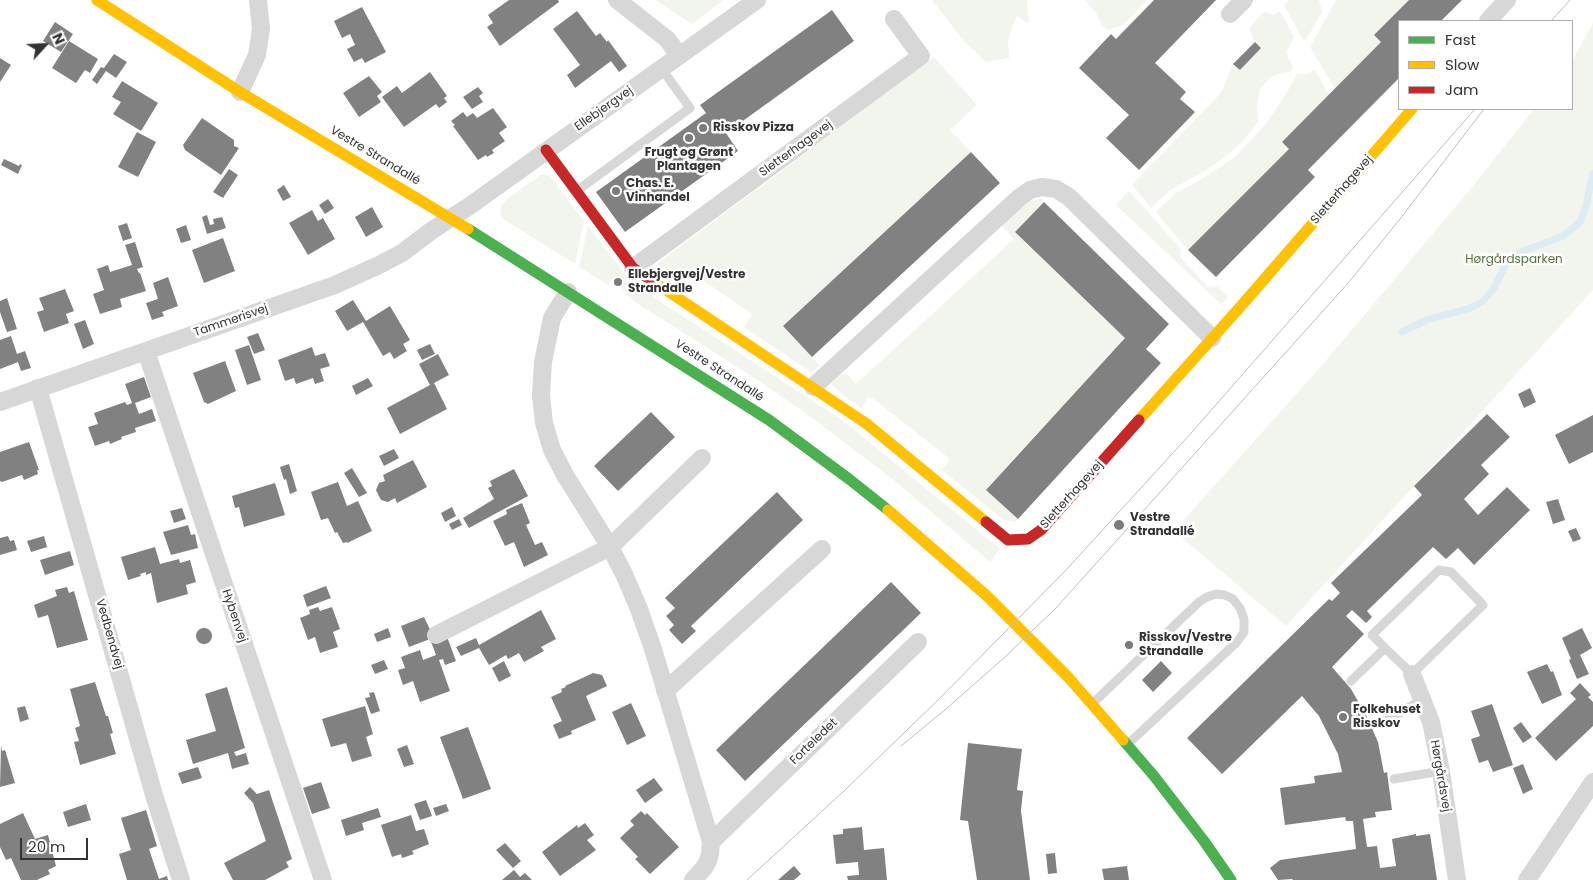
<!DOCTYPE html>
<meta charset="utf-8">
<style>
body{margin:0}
#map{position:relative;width:1593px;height:880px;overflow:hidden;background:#fff;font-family:Poppins,sans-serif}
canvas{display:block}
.legend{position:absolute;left:1398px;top:20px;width:175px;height:90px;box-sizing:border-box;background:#fff;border:1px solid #adadad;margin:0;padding:6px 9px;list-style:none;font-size:15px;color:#333}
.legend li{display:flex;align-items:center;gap:10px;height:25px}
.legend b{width:25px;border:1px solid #adadad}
.north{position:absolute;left:20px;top:20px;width:50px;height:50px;-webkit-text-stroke:4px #fff;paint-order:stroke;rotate:65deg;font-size:14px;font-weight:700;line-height:20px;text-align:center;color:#333}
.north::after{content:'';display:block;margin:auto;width:18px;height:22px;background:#333;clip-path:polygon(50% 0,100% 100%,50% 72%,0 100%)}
.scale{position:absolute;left:20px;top:838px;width:68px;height:22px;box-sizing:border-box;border:2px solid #333;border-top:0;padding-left:6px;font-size:15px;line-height:18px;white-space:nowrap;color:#333;-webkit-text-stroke:4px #fff;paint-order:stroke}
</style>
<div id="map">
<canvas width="1593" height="880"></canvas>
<ul class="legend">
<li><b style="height:6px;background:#4caf50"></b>Fast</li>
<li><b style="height:6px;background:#ffc107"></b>Slow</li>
<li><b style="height:6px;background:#c62828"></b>Jam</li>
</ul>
<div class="north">N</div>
<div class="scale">20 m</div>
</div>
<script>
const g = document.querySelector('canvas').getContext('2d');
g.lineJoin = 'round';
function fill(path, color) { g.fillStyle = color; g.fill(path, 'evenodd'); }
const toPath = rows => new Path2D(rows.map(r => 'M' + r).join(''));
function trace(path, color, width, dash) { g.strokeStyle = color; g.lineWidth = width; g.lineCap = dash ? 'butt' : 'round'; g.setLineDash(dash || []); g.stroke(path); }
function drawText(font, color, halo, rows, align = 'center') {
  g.font = font + ' Poppins,sans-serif'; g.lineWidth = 5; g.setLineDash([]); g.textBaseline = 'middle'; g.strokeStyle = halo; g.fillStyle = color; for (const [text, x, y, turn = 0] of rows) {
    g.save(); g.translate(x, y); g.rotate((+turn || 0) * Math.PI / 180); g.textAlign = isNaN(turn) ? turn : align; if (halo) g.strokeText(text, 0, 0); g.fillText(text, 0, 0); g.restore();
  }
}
fill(toPath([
 [655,0,723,0,692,24],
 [932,0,1027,0,1029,22,1027,23,1017,16,1012,26,1008,41,1009,58,986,62,963,40],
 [1085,0,1147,0,1123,25,1108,30,1103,27,1095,11],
 [1289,0,1319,0,1322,12,1306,40,1302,38,1284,5],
 [1336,0,1409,0,1374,35,1381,42,1335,89,1310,47],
 [1279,10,1294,37,1287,51,1288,58,1293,67,1291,71,1276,75,1270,78,1260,89,1257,105,1258,122,1243,141,1225,157,1205,171,1170,190,1151,208,1132,185,1217,97,1222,91,1233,64,1240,70,1261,48,1255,42,1249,28,1264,12,1274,15],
 [1593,23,1593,290,1286,626,1174,531,1323,364,1468,192,1534,109,1572,109,1572,61],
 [934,57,977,105,950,130,971,152,783,326,820,366,811,372,744,327,752,314,685,268,670,282,659,273,657,269,658,263],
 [1315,70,1329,95,1282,142,1289,149,1188,250,1156,212,1176,193,1202,179,1235,157,1265,125,1286,94,1297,74,1307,74],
 [546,174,550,176,584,221,575,264,503,219,500,215,501,205,507,199,541,175],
 [1129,191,1180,248,1181,258,1207,286,1218,287,1228,297,1221,304,1116,205],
 [1041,198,1044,202,1015,232,1125,338,986,489,1018,519,1015,522,1004,520,942,470,950,459,874,399,867,397,862,408,847,398,831,384,838,376,846,373,856,384,1014,239,1001,225,1026,202],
 [588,226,629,279,638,287,842,420,1000,549,990,562,895,481,803,411,750,375,635,302,623,290,624,285,613,278,608,285,579,267]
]), '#f1f5ed');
trace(toPath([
 [1402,332,1429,319,1468,309,1483,301,1493,290,1506,264,1516,254,1563,236,1580,222,1586,206,1593,173]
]), '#ddebf3', 7);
fill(toPath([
 [509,0,558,0,559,2,500,46,487,27,493,23,488,15],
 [1154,0,1216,0,1155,63,1186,92,1180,99,1195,112,1139,170,1106,138,1129,115,1079,68,1111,34,1116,39],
 [1409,0,1462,0,1441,21,1399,21,1399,78,1308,170,1315,177,1216,277,1188,250,1289,149,1282,142,1381,42,1374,35],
 [362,7,386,52,365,63,362,58,354,62,347,49,355,45,350,34,342,38,334,21],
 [832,10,854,41,726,133,738,151,625,232,596,192,706,113,700,105],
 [577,11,596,36,600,33,607,42,608,40,627,66,619,72,611,61,575,88,567,75,580,65,553,29],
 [55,22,73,34,61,52,43,41],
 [69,41,98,59,90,73,85,70,76,83,52,68],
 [1255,42,1261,48,1240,70,1233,64],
 [114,54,127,62,116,78,106,71,97,84,92,80,101,67,104,68],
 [0,58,11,65,0,82],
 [430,72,447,96,444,98,447,102,439,108,436,104,404,127,382,97,397,86,402,93],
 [369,76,382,92,377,96,381,102,359,117,343,93],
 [122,81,158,103,141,131,113,114,121,102,112,97],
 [478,87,483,93,479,96,483,102,472,109,463,97],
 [493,108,507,127,499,133,505,141,492,150,494,153,487,157,486,155,478,160,453,126,455,125,451,121,463,112,467,117,473,113,477,118],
 [202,118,234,140,234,146,239,148,221,175,185,150,183,145],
 [137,132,156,142,138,177,118,167],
 [971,152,1000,183,812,357,783,326],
 [4,159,19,166,20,164,22,165,18,174,1,165],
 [229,169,238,175,223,198,213,192],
 [284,185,291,197,283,201,277,190],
 [328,199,334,208,325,214,319,205],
 [1044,202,1169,324,1146,349,1161,363,1018,519,986,490,1125,338,1015,232],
 [372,207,383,227,366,237,355,217],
 [312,210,318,221,323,218,335,239,308,255,289,223],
 [207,215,210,225,214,224,213,219,222,217,226,228,207,234,202,217],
 [127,223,132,238,123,241,118,226],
 [186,225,191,240,181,243,176,229],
 [223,238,235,271,204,283,192,250],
 [135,242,143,267,137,269,139,273,140,273,146,291,120,299,122,307,100,314,93,294,104,290,97,269,108,265,110,272,132,265,125,245],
 [168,277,178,306,162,312,164,316,152,320,146,303,158,299,153,283],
 [65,289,74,311,66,314,69,323,44,332,37,312,44,310,39,298],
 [7,298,17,329,7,332,0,312,0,301],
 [353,300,366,321,390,306,410,340,403,344,407,351,394,359,390,352,383,356,363,322,347,331,335,311],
 [85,320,94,344,83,349,74,324],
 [258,333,265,350,254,354,247,337],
 [11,336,17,354,25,351,31,368,21,371,18,362,0,369,0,340],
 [430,344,435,354,422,360,417,350],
 [249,345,261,380,247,385,235,350],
 [312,347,315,356,325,353,330,366,320,369,324,381,315,384,313,378,296,384,294,378,285,381,278,360],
 [438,354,449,375,434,383,447,409,400,434,387,408,430,385,419,364],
 [225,361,236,391,208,404,204,402,193,373],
 [144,377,151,397,135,403,139,414,152,409,156,421,135,428,136,432,121,437,122,439,110,444,109,441,95,446,88,427,98,424,94,413,125,402,127,405,132,403,125,384],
 [368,378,373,386,356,395,352,386],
 [1530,388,1536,402,1524,408,1518,394],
 [651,412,675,437,618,491,594,466],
 [1487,414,1510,437,1481,465,1489,474,1464,499,1478,515,1507,487,1530,510,1474,565,1458,548,1446,559,1433,547,1367,611,1372,617,1366,623,1352,610,1346,616,1364,634,1332,667,1351,689,1367,717,1378,742,1384,773,1387,772,1392,810,1375,812,1376,817,1363,819,1367,847,1377,846,1380,868,1396,866,1392,839,1416,834,1416,836,1430,834,1437,880,1293,880,1292,879,1278,880,1270,868,1280,860,1356,849,1353,821,1346,821,1345,817,1285,825,1280,788,1315,783,1314,776,1342,772,1338,754,1319,716,1302,696,1222,774,1187,738,1329,599,1332,601,1340,593,1331,583,1422,495,1414,486],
 [1593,415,1593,452,1569,464,1555,435],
 [29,442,39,470,37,470,38,474,24,480,22,475,2,482,0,481,0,452],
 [394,449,399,458,384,466,379,456],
 [413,460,427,487,397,503,395,498,388,502,381,500,376,490,379,483,385,481,383,475],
 [289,464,297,491,290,494,286,479,284,480,280,467],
 [352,468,367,493,359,497,344,473],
 [514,469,528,496,469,528,463,518,494,499,488,488,492,486,490,481],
 [338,482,347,506,358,501,372,531,347,543,347,542,343,543,337,532,335,533,328,518,321,520,311,492],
 [275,483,285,515,244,527,239,507,235,508,232,496],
 [777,492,803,520,691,626,696,631,682,644,669,630,674,625,666,616,675,608,665,598],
 [1558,499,1565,520,1553,524,1546,502],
 [522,503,530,523,526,525,535,545,542,542,548,555,524,567,514,542,505,546,493,521,507,514,506,510],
 [452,507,456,516,445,522,441,513],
 [182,508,186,519,174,523,170,511],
 [459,519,462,525,452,530,449,524],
 [188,525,191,535,195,534,198,548,171,555,163,532],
 [1576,528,1581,539,1573,542,1568,531],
 [8,536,10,541,14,540,17,550,0,555,0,538],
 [44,536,47,547,31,552,27,541],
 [155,547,160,564,179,559,180,563,190,560,196,582,186,585,188,594,157,603,151,573,146,575,146,572,140,574,141,576,128,580,121,557],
 [70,551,74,565,45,575,40,560],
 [891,582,921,613,745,781,716,750],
 [326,586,331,598,307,607,303,595],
 [67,587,69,593,74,591,88,640,57,648,48,615,38,618,34,605,57,596,55,590],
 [318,607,320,611,332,607,340,629,333,632,338,647,320,653,315,637,308,640,300,618,310,614,309,610],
 [541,610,556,639,541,647,544,651,524,662,519,653,508,659,506,655,489,665,479,648,461,656,456,647,476,638,479,645],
 [424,617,434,638,446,634,456,661,445,665,443,659,439,660,450,691,420,702,413,681,403,685,398,670,405,668,401,657,420,650,423,660,436,655,430,639,409,647,401,626],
 [388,628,391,637,377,642,374,634],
 [1582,628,1592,648,1580,655,1589,674,1577,679,1569,660,1571,659,1562,638],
 '196 636a8 8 0 1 1 16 0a8 8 0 1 1-16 0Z',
 [384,660,388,669,375,674,371,665],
 [504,661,511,676,499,682,492,668],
 [1161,661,1172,673,1153,692,1142,680],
 [1547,664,1551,672,1553,671,1562,695,1542,704,1527,672],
 [593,673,602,675,607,686,586,696,596,720,571,731,572,734,559,739,553,725,562,721,551,697,562,692,561,689,566,687,565,686],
 [95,682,106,716,108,716,113,733,110,734,116,754,80,765,74,742,79,741,75,728,80,726,70,689],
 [1580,683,1591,695,1588,697,1593,702,1593,726,1556,761,1535,738,1576,699,1570,693],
 [227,687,245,748,234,752,236,756,246,753,249,764,232,769,228,753,193,764,186,740,216,731,205,694],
 [374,692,380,711,371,714,365,698,370,697,369,693],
 [631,703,646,736,627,745,612,712],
 [1492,704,1513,765,1493,772,1488,760,1479,763,1471,739,1480,736,1471,711],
 [25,706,29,719,20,722,17,708],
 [365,706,373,734,366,737,372,756,352,762,346,743,331,747,322,719],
 [1521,722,1532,737,1523,743,1513,728],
 [468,727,491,789,463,799,440,737],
 [968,743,1022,749,1017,790,1023,791,1021,811,1030,880,977,880,968,821,960,820],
 [1,745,2,751,5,750,15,783,0,787],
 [407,745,414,764,404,767,397,749],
 [1523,764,1533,789,1523,794,1513,768],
 [198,767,202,778,182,784,178,773],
 [654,778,663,790,645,803,636,790],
 [321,782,330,808,312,814,303,788],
 [250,787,257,794,269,790,292,859,286,862,289,867,265,880,233,880,224,863,266,841,253,803,244,793],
 [426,800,432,816,420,820,414,804],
 [86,804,91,820,68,827,63,812],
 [446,804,449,811,436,816,433,808],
 [378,808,381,817,362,823,364,830,346,836,341,820],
 [146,810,157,846,149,849,159,879,167,876,168,880,127,880,119,854,131,850,121,818],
 [641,811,645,815,647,813,679,847,650,874,635,859,638,857,620,838,634,825,630,821],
 [23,813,35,839,48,835,56,866,48,870,50,874,37,880,21,880,11,858,6,860,0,847,0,824],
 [411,815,416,831,424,829,429,844,412,851,414,854,402,858,401,854,392,857,381,825],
 [585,823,594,835,587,840,596,850,560,876,542,852,577,825,578,828],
 [862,827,864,850,884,848,887,880,848,880,847,876,859,875,858,862,836,864,833,835,843,834,843,829],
 [505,843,521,861,513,868,496,850],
 [1055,853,1057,873,1048,874,1046,854],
 [794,866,801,874,794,880,778,880],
 [1127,866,1129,880,1104,880,1102,869],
 [514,870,520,877,525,873,532,880,502,880]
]), '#818181');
trace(toPath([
 [578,190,690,108,661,68],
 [1351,681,1385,648,1372,635,1439,570,1451,572,1483,605,1412,674,1385,648],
 [1092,704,1199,602,1207,597,1216,594,1225,595,1233,599,1240,608,1244,619,1244,632,1237,642,1128,744],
 [1381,723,1422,700],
 [1394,779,1441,771]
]), '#d7d7d7', 9);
trace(toPath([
 [617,0,667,39,679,55],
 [1230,14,1244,0],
 [1488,21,1507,0],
 [240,92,257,55,261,29,258,0],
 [633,268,921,56,894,19],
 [568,292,552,318,543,362,541,395,544,423,552,450,565,475,610,547,624,574,639,609,653,649,711,842,710,854,708,861,704,868,693,880],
 [146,351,323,880],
 [813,387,1020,197,1030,190,1042,187,1056,189,1069,197,1212,338],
 [38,388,154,795,181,880],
 [0,402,335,285,379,265,402,253,431,231,471,205,757,0],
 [436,635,610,547,702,458],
 [1412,674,1431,722,1441,771,1457,880],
 [665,691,822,549],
 [711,842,918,642],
 [1527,880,1593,782]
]), '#d7d7d7', 18);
trace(toPath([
 [468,229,769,420,849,479,888,510],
 [1123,740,1154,776,1204,841,1231,880]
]), '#4caf50', 11);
trace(toPath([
 [97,0,240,92,468,229],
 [654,282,867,424,986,522],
 [1139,420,1241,306,1412,109],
 [888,510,987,596,1068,677,1123,740]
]), '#ffc107', 11);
trace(toPath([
 [546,150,633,268,654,282],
 [986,522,1008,540,1028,539,1041,530,1139,420]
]), '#c62828', 11);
trace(toPath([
 [1551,21,1570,0],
 [901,746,946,709,1006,656,1056,608,1349,282,1400,219,1484,109],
 [747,880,844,791,939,699,1066,570,1193,431,1475,109]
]), '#bebebe', 1);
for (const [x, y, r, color] of [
 [703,128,5,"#7a7a7a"],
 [689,138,5,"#7a7a7a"],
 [616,191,5,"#7a7a7a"],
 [618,282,5,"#7a7a7a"],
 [1119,525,6,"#7a7a7a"],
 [1129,645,5,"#7a7a7a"],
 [1343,717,5,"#7a7a7a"]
]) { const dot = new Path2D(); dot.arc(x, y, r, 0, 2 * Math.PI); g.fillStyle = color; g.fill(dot); trace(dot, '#fff', 2); }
drawText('12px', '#333', '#fff', [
 ["Ellebjergvej",604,109,-35],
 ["Sletterhagevej",796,149,-36],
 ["Vestre Strandallé",375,156,31],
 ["Sletterhagevej",1342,190,-49],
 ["Tammerisvej",231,321,-19],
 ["Vestre Strandallé",719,371,33],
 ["Sletterhagevej",1072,495,-48],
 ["Hybenvej",234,616,71],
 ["Vedbendvej",109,634,74],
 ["Forteledet",814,742,-44],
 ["Hørgårdsvej",1440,776,80]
]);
drawText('bold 12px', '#333', '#fff', [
 ["Risskov Pizza",713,128],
 ["Frugt og Grønt",689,153,"center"],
 ["Plantagen",689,167,"center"],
 ["Chas. E.",626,184],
 ["Vinhandel",626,198],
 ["Ellebjergvej/Vestre",628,275],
 ["Strandalle",628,289],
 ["Vestre",1130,518],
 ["Strandallé",1130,532],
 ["Risskov/Vestre",1139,638],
 ["Strandalle",1139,652],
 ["Folkehuset",1353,710],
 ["Risskov",1353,724]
], 'left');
drawText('12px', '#56703f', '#fff', [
 ["Hørgårdsparken",1514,260]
]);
</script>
